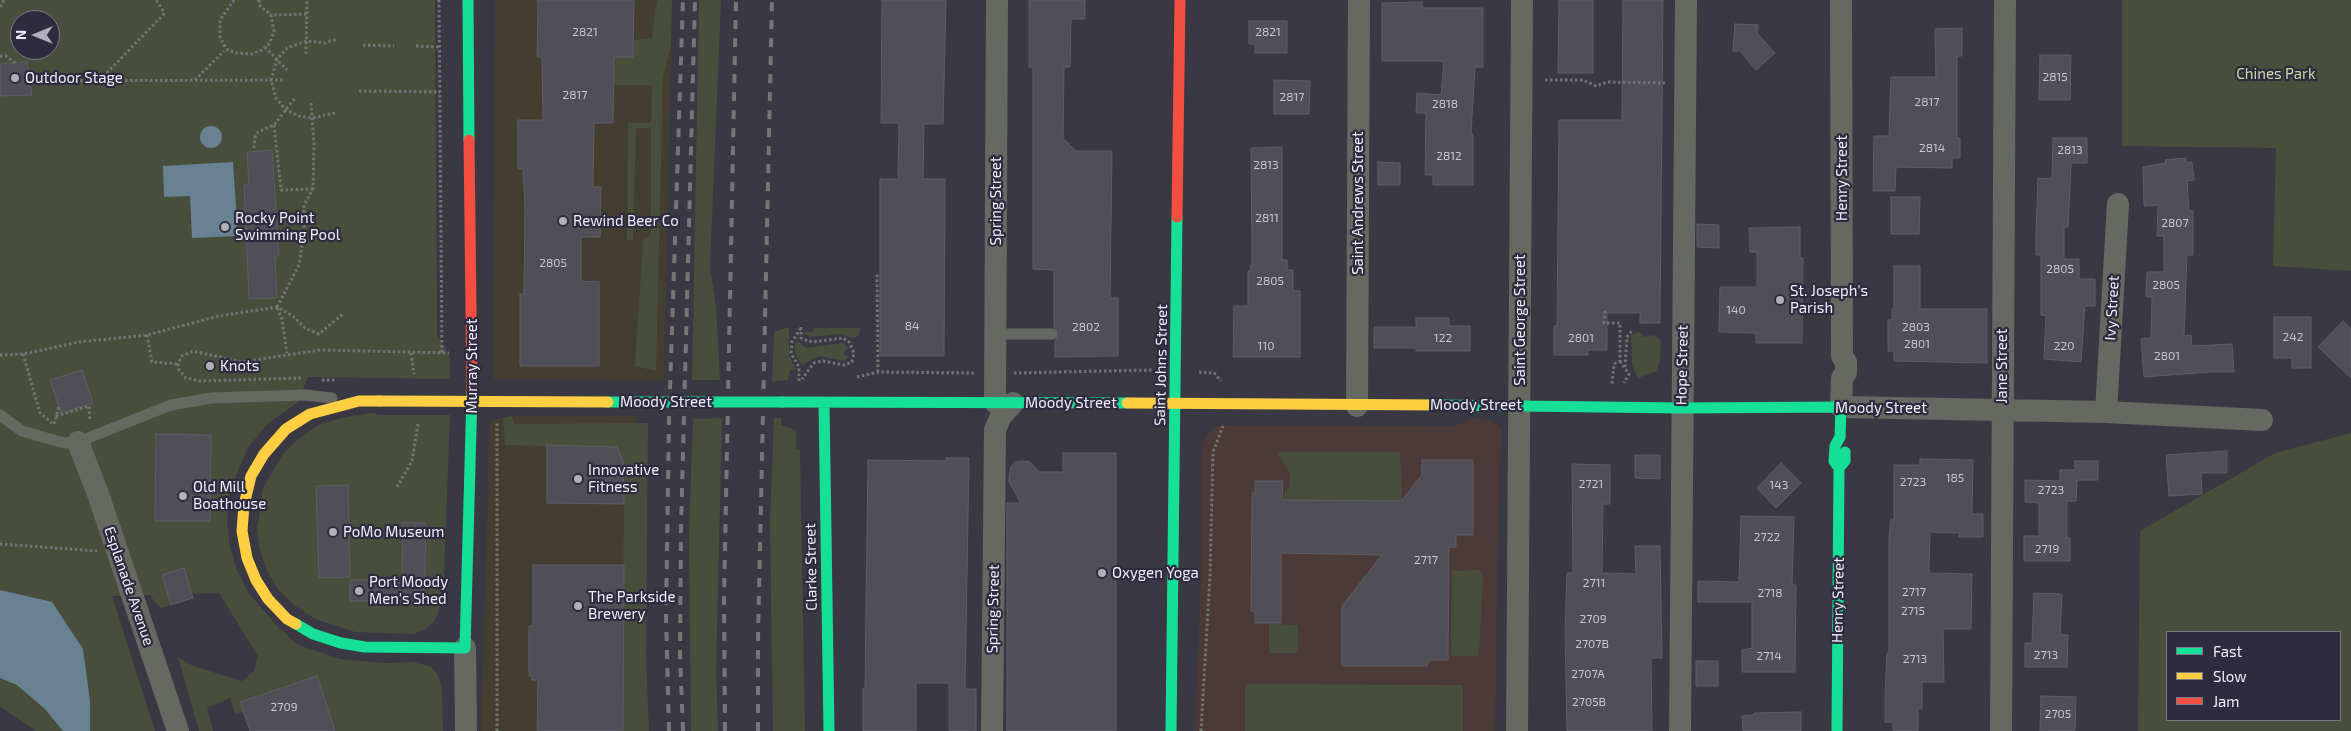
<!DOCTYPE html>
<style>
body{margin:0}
#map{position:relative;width:2351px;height:731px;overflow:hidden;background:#3a3943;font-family:"Exo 2",sans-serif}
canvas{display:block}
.legend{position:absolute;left:2166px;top:631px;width:175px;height:90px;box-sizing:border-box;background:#2d2b3d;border:1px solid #7b7989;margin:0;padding:6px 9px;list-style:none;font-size:15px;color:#efeefa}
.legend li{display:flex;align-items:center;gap:10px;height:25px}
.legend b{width:25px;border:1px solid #7b7989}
.north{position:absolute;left:10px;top:10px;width:50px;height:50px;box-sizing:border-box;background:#2d2b3d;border:1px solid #7b7989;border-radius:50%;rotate:270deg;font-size:14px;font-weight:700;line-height:20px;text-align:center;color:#efeefa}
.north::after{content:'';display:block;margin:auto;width:18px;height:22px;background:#b0afba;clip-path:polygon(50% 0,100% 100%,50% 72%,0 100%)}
</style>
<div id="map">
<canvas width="2351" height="731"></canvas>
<ul class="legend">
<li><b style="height:6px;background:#16e098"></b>Fast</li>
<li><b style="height:6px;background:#ffcf43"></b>Slow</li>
<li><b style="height:6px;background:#f24e42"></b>Jam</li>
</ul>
<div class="north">N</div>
</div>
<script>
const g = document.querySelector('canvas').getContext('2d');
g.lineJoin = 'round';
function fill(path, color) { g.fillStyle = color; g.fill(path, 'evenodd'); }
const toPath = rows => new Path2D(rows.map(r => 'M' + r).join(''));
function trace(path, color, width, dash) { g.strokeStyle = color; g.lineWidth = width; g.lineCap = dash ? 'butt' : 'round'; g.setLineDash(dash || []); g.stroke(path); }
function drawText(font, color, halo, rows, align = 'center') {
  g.font = font + ' "Exo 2",sans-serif'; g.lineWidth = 4.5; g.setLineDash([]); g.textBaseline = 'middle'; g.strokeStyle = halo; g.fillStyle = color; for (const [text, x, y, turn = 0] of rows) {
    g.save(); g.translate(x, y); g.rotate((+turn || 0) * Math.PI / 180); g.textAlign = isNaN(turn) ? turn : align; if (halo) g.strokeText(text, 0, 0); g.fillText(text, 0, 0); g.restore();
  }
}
fill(toPath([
 [495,0,672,0,664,380,493,379],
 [512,416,636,416,632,731,481,731,490,421]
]), '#443e30');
fill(toPath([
 [1474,418,1492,421,1502,429,1499,470,1495,731,1195,731,1201,577,1202,449,1206,436,1217,426,1228,425,1452,427]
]), '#4b3a37');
fill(toPath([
 [0,0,435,0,437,335,450,357,450,379,308,377,297,403,267,424,248,448,236,475,229,496,227,521,230,547,237,570,248,592,276,625,298,645,340,659,386,663,412,662,430,666,438,675,442,689,443,731,335,731,316,677,240,702,244,712,235,714,230,698,207,708,213,731,199,731,178,657,193,666,242,681,254,671,258,656,219,593,168,594,171,605,161,608,154,602,151,595,112,596,155,731,36,731,0,706],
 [20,20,50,20,50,50,20,50],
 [657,0,672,0,671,45,663,77,656,371,635,366,643,240,651,235,651,128,636,128,633,240,627,240,628,123,651,123,652,85,614,85,614,57,633,57,633,40,652,38],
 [699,0,721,0,710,268,716,306,720,380,692,380],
 [2122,0,2351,0,2351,271,2273,266,2276,148,2122,146],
 [789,327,789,355,796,370,790,370,788,380,772,381,774,332],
 [813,328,860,328,859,335,854,338,840,334,810,337,805,334,804,332,813,332],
 [1639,332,1644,337,1654,335,1661,341,1660,360,1657,371,1638,378,1632,365,1631,335],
 [799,342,806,348,843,343,849,349,845,349,844,355,849,356,844,361,819,356,802,365,795,353,795,343],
 [372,413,379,415,450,415,443,600,435,620,425,629,414,634,355,632,315,619,294,605,278,589,267,571,260,550,257,530,263,488,285,451,297,440,319,425,341,418],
 [512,416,514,424,648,423,646,658,649,731,622,731,624,504,623,474,617,448,505,445,503,418],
 [722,418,716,671,718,731,691,731,689,534,693,419],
 [774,418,781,418,781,425,796,430,796,450,800,450,805,731,773,731,770,522],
 [2351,433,2351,731,2138,731,2140,531,2275,453],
 [2167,632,2340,632,2340,720,2167,720],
 [1277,452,1400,452,1402,501,1282,500,1289,486,1290,474],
 [1479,570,1483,574,1479,656,1451,656,1452,571],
 [1269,624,1298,625,1298,653,1269,653],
 [1245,684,1463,685,1463,731,1245,731]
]), '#484e3c');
fill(toPath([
 '200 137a11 11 0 1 1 22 0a11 11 0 1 1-22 0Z',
 [233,162,238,236,192,238,190,196,164,197,163,166],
 [0,590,52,602,83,649,90,701,90,731,63,731,45,709,17,685,0,678]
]), '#688193');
const building = toPath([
 [538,0,634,0,633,57,614,57,613,123,594,123,593,187,601,187,600,237,581,237,581,281,599,282,599,366,520,366,520,294,524,294,525,206,523,169,518,169,518,120,543,120,542,57,537,57,538,0],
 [882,0,946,0,943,124,924,124,923,179,945,179,944,356,880,356,880,179,898,179,899,123,881,123,882,0],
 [1029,0,1085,0,1085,19,1071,19,1070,67,1064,67,1063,138,1076,151,1112,151,1110,298,1118,298,1118,356,1055,357,1055,341,1059,334,1054,327,1054,270,1033,269,1033,67,1029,67,1029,0],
 [1559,0,1593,0,1593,73,1558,73,1559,0],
 [1623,0,1663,0,1660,323,1640,323,1640,313,1607,313,1607,350,1588,350,1588,355,1554,355,1554,326,1557,326,1559,120,1622,120,1623,0],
 [1422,2,1422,8,1483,8,1483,67,1475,67,1471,134,1473,134,1473,185,1433,185,1433,175,1425,175,1426,113,1416,113,1417,93,1441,95,1444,61,1382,61,1382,3,1422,2],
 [1249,21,1287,21,1287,53,1255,53,1255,44,1249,44,1249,21],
 [1735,24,1758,25,1757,33,1775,53,1756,70,1740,51,1733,51,1735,24],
 [1962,28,1962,56,1957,56,1957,138,1960,138,1960,158,1952,158,1952,168,1896,167,1895,191,1873,191,1874,136,1889,136,1891,77,1936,77,1935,29,1962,28],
 [2040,55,2071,55,2070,100,2039,100,2040,55],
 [27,62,32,95,0,96,0,64,27,62],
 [1274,80,1310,81,1309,114,1274,114,1274,80],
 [2053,138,2087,138,2087,163,2071,163,2068,227,2064,227,2064,259,2079,259,2079,279,2095,279,2095,306,2085,306,2081,362,2044,359,2046,316,2041,315,2041,255,2036,255,2036,233,2038,178,2052,179,2053,138],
 [1282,147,1282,260,1287,260,1287,270,1293,270,1293,291,1300,291,1300,357,1233,357,1234,306,1248,306,1248,271,1250,271,1252,260,1251,148,1282,147],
 [272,150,279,256,275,256,277,298,249,299,244,185,249,185,247,152,272,150],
 [2186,158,2186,163,2192,162,2194,180,2187,181,2189,211,2193,211,2193,255,2187,255,2184,336,2191,335,2192,346,2232,344,2234,372,2210,372,2144,377,2141,339,2151,338,2152,297,2146,297,2147,272,2164,272,2164,236,2157,236,2158,205,2144,206,2143,167,2166,163,2165,160,2186,158],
 [1378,162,1400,163,1400,185,1378,185,1378,162],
 [1891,197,1920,197,1919,234,1891,234,1891,197],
 [1697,224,1719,225,1719,248,1697,247,1697,224],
 [1800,227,1800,258,1803,258,1802,343,1756,343,1756,333,1719,332,1720,287,1757,287,1757,252,1750,252,1749,228,1800,227],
 [1894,266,1920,266,1920,309,1987,309,1987,363,1894,361,1894,351,1888,351,1888,320,1892,320,1892,309,1894,309,1894,266],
 [2274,317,2311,317,2311,368,2292,368,2292,358,2274,358,2274,317],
 [1416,318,1449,318,1449,326,1470,326,1470,351,1416,351,1416,348,1374,348,1374,327,1416,327,1416,318],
 [2343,321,2351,329,2351,378,2318,347,2343,321],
 [82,370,93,403,61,413,50,380,82,370],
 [156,434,211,435,210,521,155,521,156,434],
 [547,445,617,447,623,461,624,504,547,503,547,445],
 [2227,451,2227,473,2201,473,2202,494,2169,496,2166,455,2227,451],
 [1063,453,1116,453,1116,731,1007,731,1007,503,1021,503,1009,482,1009,475,1011,467,1015,462,1023,461,1030,462,1039,472,1063,472,1063,453],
 [1635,455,1660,455,1660,479,1635,478,1635,455],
 [946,458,969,458,965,689,976,689,976,731,949,731,949,683,916,683,916,731,863,731,863,688,865,688,868,460,946,461,946,458],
 [1920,459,1973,460,1972,514,1983,514,1983,537,1959,537,1959,533,1930,532,1929,573,1972,574,1971,629,1943,629,1944,682,1922,682,1922,709,1918,709,1918,731,1893,731,1893,722,1885,722,1885,697,1887,653,1889,653,1889,537,1891,519,1894,519,1894,465,1920,465,1920,459],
 [1422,460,1473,460,1473,535,1456,535,1456,547,1449,547,1448,660,1429,660,1427,666,1342,666,1342,606,1382,555,1281,553,1281,623,1255,623,1255,611,1251,611,1252,493,1255,493,1255,481,1283,481,1282,500,1401,501,1422,475,1422,460],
 [2075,461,2098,461,2098,480,2077,480,2076,501,2067,501,2067,538,2070,538,2070,561,2024,561,2024,536,2039,536,2039,503,2025,502,2025,480,2060,481,2060,470,2075,470,2075,461],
 [1781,463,1801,483,1776,508,1757,488,1781,463],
 [1572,464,1610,465,1610,504,1603,504,1602,573,1636,574,1635,546,1660,546,1662,658,1651,658,1652,731,1567,731,1565,631,1567,573,1573,573,1572,464],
 [348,485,350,577,319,578,316,486,348,485],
 [1741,516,1794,517,1792,585,1796,585,1795,672,1742,672,1742,650,1752,648,1752,602,1698,602,1698,581,1739,582,1741,516],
 [403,522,426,523,424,605,402,604,402,601,350,601,350,580,402,580,403,522],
 [533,565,624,565,623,731,537,731,538,680,532,680,532,676,529,676,529,626,533,626,533,565],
 [184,568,193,598,171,605,162,575,184,568],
 [2034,593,2062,594,2060,635,2068,635,2067,667,2025,667,2025,643,2032,643,2034,593],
 [1696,661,1718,661,1718,686,1696,686,1696,661],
 [317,676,335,731,250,731,240,702,317,676],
 [2041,696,2076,697,2075,731,2040,731,2041,696],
 [1801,712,1801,731,1743,731,1742,716,1753,715,1754,713,1801,712]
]);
fill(building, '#504f58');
trace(building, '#5e5d66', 1);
trace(toPath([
 [234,0,220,20,220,37,226,49,236,53,252,54,262,50,270,43,274,31,271,15,307,14],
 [259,0,259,5,271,15],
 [439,0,442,353],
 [0,7,4,0],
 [363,45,394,46],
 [416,46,439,47],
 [265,47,287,70],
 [306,54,307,0],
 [0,56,6,56,15,63],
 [100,80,163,15,164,12,156,0],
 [195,80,224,51],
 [1545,80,1583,80,1596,86,1607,82,1665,83],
 [30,81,285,80],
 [359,91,440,92],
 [335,113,312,118,299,116,286,110,276,98,271,80,277,59,287,48,306,41,325,43,333,40,338,40],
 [274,125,281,190,313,189],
 [254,148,255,137,258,132,274,125,295,98],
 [277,307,299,265,304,233,304,205,313,189,314,144,311,103],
 [277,308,282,319,287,353],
 [1605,311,1604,323,1620,323,1620,361,1614,364,1612,384],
 [801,327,801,338,805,340,813,342,843,338,849,342,854,353,852,362,844,365,823,361,814,363,802,379],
 [147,335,152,362,178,364],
 [411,353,414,374],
 [23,354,40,413,52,423],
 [0,355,23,354,79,342,147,335,219,316,277,307,293,316,305,328,319,334,344,313],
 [1620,361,1629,374,1624,383],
 [1625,367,1627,337,1633,329],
 [878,372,877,276,879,276],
 [1199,372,1214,373,1221,381],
 [1014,373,1152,370],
 [857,377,878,372,975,373],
 [301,378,200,381,186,378,179,370,178,364,182,356,193,351,241,362,321,350,449,353],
 [322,380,336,380],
 [799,381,799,367,791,353,792,342,800,329],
 [56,416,89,406,90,421],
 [54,424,59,406],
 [397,487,412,461,418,424],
 [0,544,97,551],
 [497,731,497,423],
 [1201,731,1210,576,1213,452,1223,426]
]), '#727473', 3, [2.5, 2.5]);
trace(toPath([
 [995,334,1052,334],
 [0,415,22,431,64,443,78,442,171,405,212,398,305,395,332,398]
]), '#656961', 11);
trace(toPath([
 [1841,0,1842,356,1846,362,1846,373,1842,378,1841,407,2106,412,2262,420],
 [995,402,997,0],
 [1357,406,1359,0],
 [2106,412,2118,204],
 [78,442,98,494,178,731],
 [465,648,466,731],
 [992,731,995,430,1001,416,1013,403],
 [1517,731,1522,0],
 [1680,731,1686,0],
 [2001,731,2005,0]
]), '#656961', 22);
trace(toPath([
 [468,0,469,140],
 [782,402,1127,403],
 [824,402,829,731],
 [1439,405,1681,408,1841,407,1840,437,1835,446,1834,461,1839,468],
 [296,624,313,634,341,643,365,647,465,648,472,393],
 [1171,731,1177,217],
 [1837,731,1839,468,1845,461,1845,452]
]), '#16e098', 11);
trace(toPath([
 [1127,403,1439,405],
 [296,624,287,619,268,599,256,580,247,558,242,531,244,505,251,476,264,454,286,429,310,414,359,401,379,401]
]), '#ffcf43', 11);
trace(toPath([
 [469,140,472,393],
 [1177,217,1180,0]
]), '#f24e42', 11);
trace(toPath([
 [669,731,666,616,669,419,683,0],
 [683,731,680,655,681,528,695,0],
 [725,731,724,598,736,0],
 [758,731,758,639,772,0]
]), '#767577', 4, [9, 9]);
trace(toPath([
 [608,402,782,402]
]), '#16e098', 11);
trace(toPath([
 [379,401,608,402]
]), '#ffcf43', 11);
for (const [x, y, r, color] of [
 [15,78,5,"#b0afba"],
 [563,221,5,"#b0afba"],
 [225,227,5,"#b0afba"],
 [1780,300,5,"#b0afba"],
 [210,366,5,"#b0afba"],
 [578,479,5,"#b0afba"],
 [183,496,5,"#b0afba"],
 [333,532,5,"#b0afba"],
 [1102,573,5,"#b0afba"],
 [359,591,5,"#b0afba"],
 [578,606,5,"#b0afba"]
]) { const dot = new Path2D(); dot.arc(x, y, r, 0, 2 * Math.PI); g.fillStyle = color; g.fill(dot); trace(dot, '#2d2b3d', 2); }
drawText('12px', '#c7c6d2', null, [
 ["2821",585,32],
 ["2821",1268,32],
 ["2815",2055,77],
 ["2817",575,95],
 ["2817",1292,97],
 ["2817",1927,102],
 ["2818",1445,104],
 ["2814",1932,148],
 ["2813",2070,150],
 ["2812",1449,156],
 ["2813",1266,165],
 ["2811",1267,218],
 ["2807",2175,223],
 ["2805",553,263],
 ["2805",2060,269],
 ["2805",1270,281],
 ["2805",2166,285],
 ["140",1736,310],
 ["84",912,326],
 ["2802",1086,327],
 ["2803",1916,327],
 ["242",2293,337],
 ["122",1443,338],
 ["2801",1581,338],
 ["2801",1917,344],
 ["110",1266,346],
 ["220",2064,346],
 ["2801",2167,356],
 ["185",1955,478],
 ["2723",1913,482],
 ["2721",1591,484],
 ["143",1779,485],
 ["2723",2051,490],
 ["2722",1767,537],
 ["2719",2047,549],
 ["2717",1426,560],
 ["2711",1594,583],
 ["2717",1914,592],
 ["2718",1770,593],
 ["2715",1913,611],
 ["2709",1593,619],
 ["2707B",1592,644],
 ["2713",2046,655],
 ["2714",1769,656],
 ["2713",1915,659],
 ["2707A",1588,674],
 ["2705B",1589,702],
 ["2709",284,707],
 ["2705",2058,714]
]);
drawText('15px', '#cbdaa6', '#2d2b3d', [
 ["Chines Park",2276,74]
]);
drawText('15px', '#efeefa', '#2d2b3d', [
 ["Outdoor Stage",25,78],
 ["Rocky Point",235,218],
 ["Swimming Pool",235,235],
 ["Rewind Beer Co",573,221],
 ["St. Joseph's",1790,291],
 ["Parish",1790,308],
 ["Knots",220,366],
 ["Innovative",588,470],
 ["Fitness",588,487],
 ["Old Mill",193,487],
 ["Boathouse",193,504],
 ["PoMo Museum",343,532],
 ["Oxygen Yoga",1112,573],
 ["Port Moody",369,582],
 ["Men's Shed",369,599],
 ["The Parkside",588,597],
 ["Brewery",588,614]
], 'left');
drawText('15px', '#efeefa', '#2d2b3d', [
 ["Henry Street",1842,178,-90],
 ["Spring Street",996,201,-90],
 ["Saint Andrews Street",1358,203,-90],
 ["Ivy Street",2112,308,-87],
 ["Saint George Street",1520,320,-90],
 ["Saint Johns Street",1161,365,-89],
 ["Hope Street",1682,365,-89],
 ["Murray Street",472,366,-90],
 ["Jane Street",2002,366,-90],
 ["Moody Street",666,402],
 ["Moody Street",1071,403],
 ["Moody Street",1476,405],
 ["Moody Street",1881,408],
 ["Clarke Street",811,567,-91],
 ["Esplanade Avenue",129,586,71],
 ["Henry Street",1838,600,-89],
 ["Spring Street",993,609,-89]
]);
</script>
